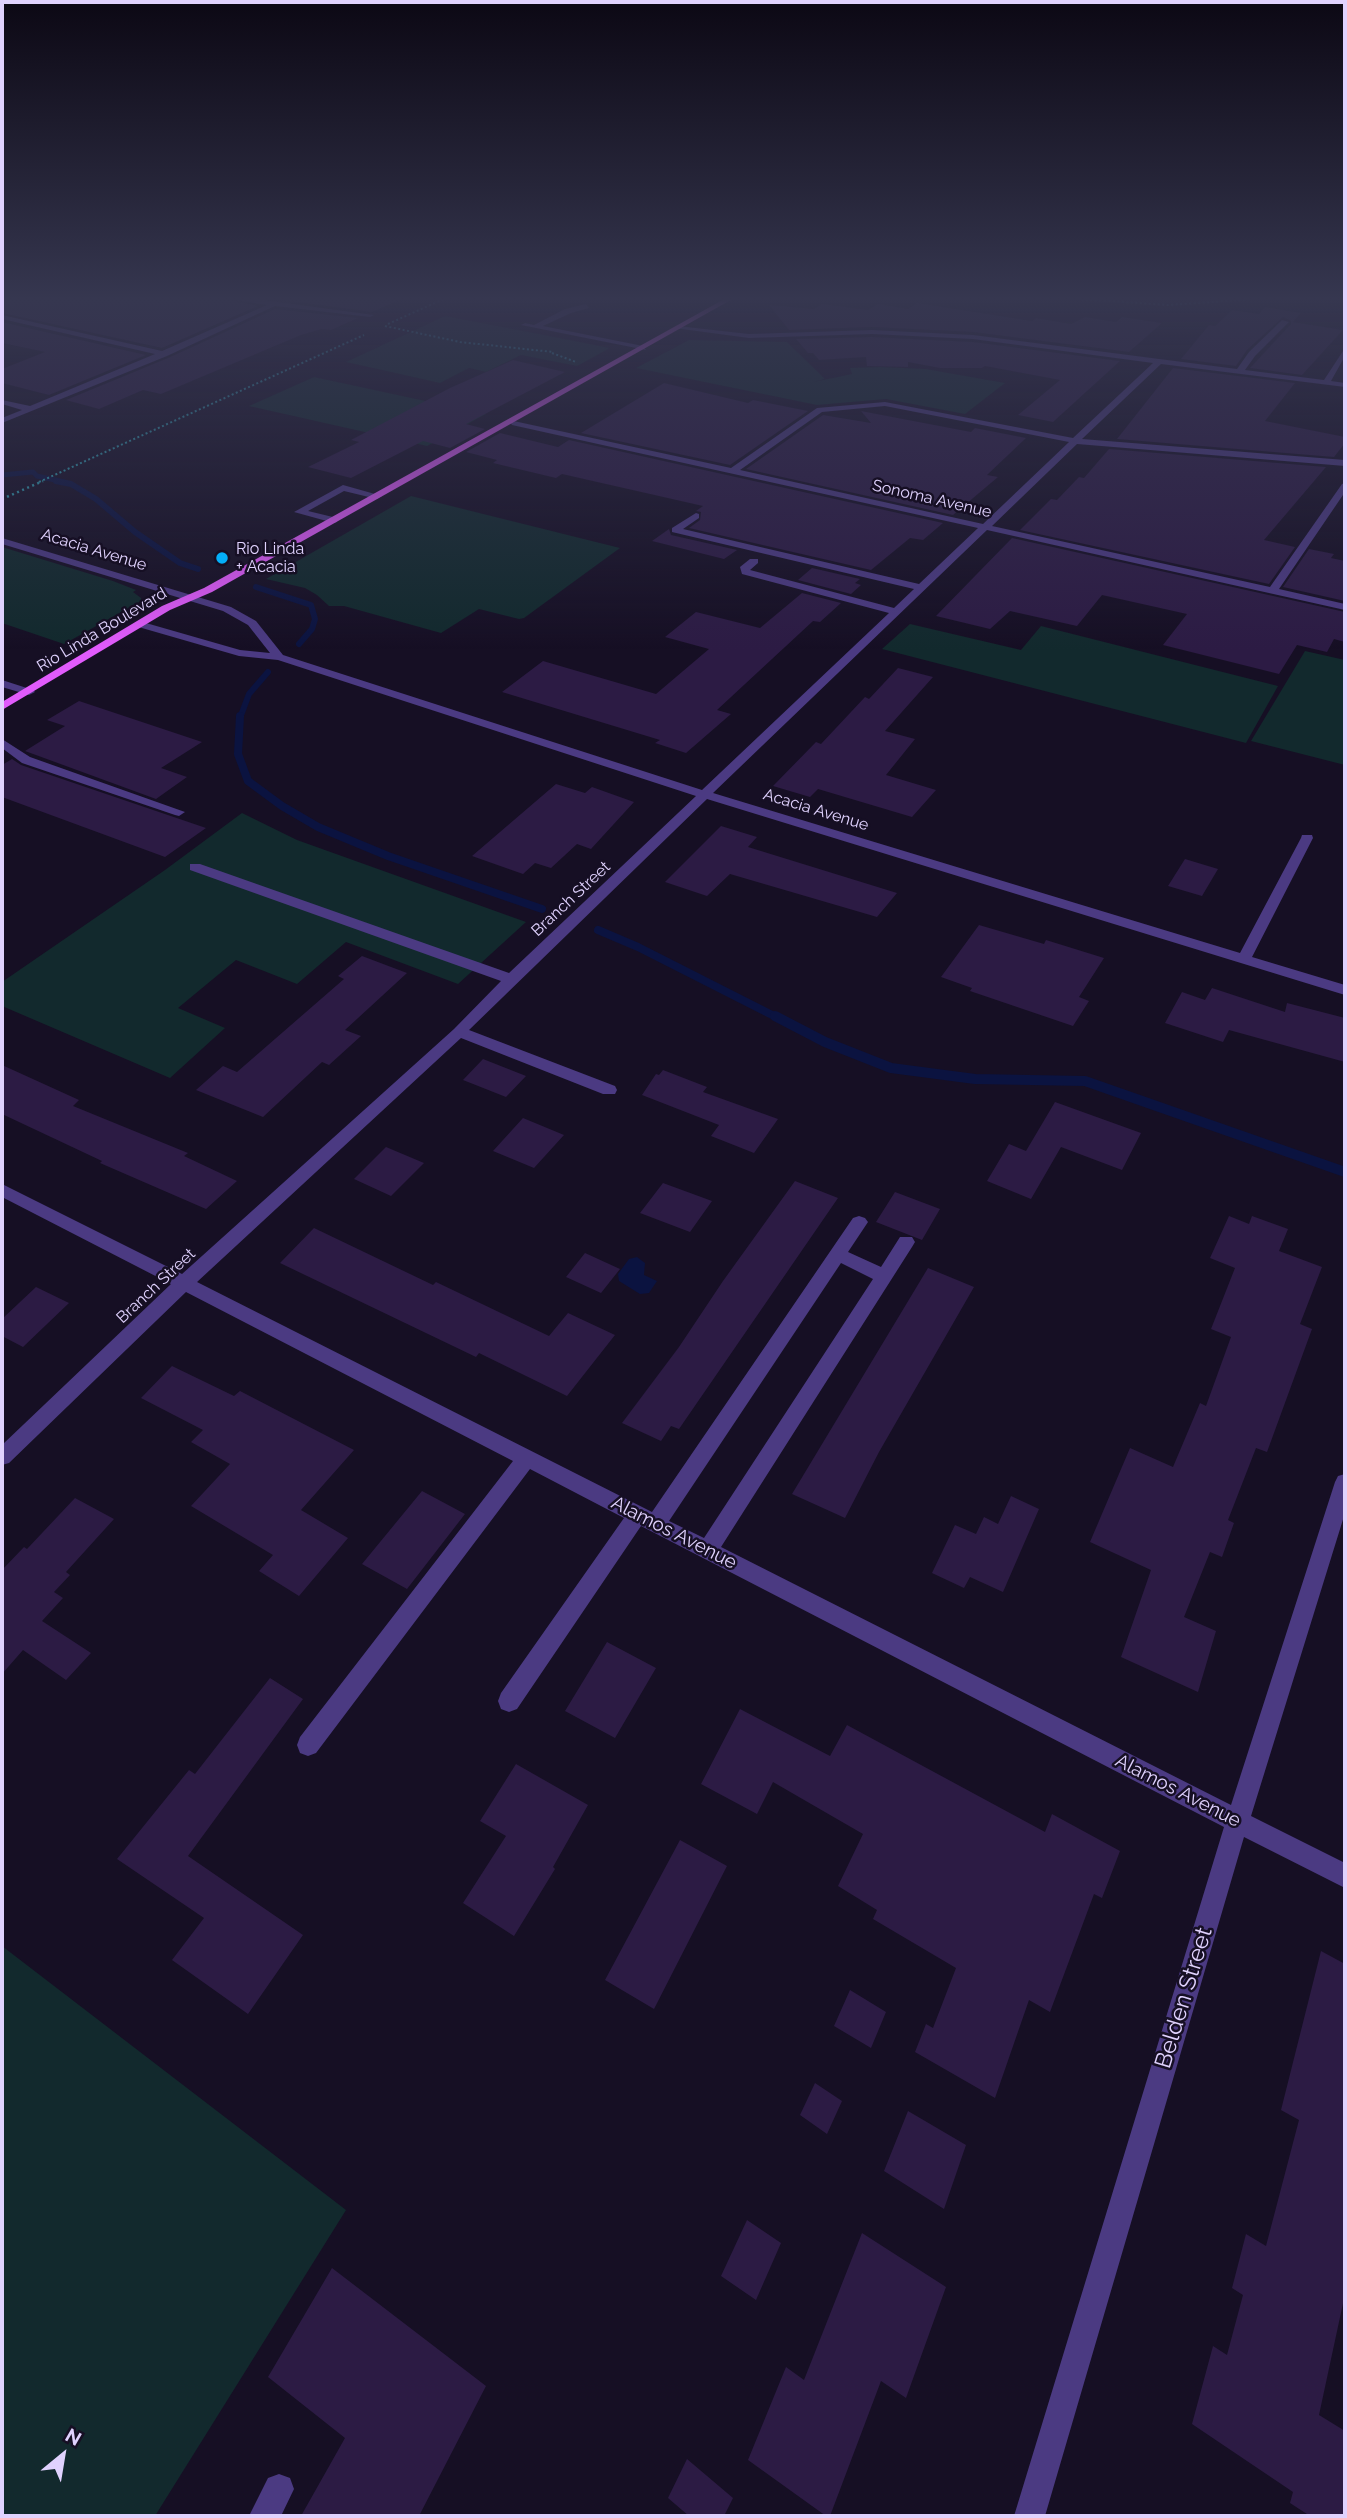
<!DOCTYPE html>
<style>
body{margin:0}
#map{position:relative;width:1347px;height:2518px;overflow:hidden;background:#160f24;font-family:Raleway,sans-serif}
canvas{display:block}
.frame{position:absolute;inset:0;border:4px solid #e0d2fe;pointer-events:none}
.north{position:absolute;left:28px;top:2420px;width:70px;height:70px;-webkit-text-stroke:5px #160f24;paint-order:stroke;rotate:30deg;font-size:19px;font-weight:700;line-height:28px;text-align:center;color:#e0d2fe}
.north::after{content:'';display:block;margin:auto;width:24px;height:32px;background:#e0d2fe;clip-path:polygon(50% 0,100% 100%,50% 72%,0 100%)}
</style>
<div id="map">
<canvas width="1347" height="2518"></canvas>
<div class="frame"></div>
<div class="north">N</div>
</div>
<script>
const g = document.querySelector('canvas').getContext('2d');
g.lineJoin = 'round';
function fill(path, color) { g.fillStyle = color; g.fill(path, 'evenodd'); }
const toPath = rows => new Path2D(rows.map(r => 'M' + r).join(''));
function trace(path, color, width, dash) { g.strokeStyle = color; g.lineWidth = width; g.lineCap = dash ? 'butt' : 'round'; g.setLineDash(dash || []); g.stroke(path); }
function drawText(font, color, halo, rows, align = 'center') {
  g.font = font + ' Raleway,sans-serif'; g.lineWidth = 5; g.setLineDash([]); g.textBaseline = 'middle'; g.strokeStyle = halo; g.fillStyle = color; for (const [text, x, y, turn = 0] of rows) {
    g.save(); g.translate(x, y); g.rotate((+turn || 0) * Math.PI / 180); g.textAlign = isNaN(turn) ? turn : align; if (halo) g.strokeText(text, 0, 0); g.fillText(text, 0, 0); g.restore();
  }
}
fill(toPath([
 [445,316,529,332,610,348,577,366,521,355,486,372,469,368,440,383,346,362],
 [689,340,787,342,825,379,813,382,852,374,850,368,880,367,926,369,1005,383,965,414,886,399,817,405,636,368],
 [314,377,486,414,427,446,249,406],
 [411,496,620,548,524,618,519,619,479,609,441,633,344,606,329,606,317,595,305,588,266,579],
 [2,547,113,581,136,590,133,592,141,598,141,601,64,644,2,623],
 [910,624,1021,650,1041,626,1278,686,1246,743,882,649],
 [1305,651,1345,660,1345,765,1251,741],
 [242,813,297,840,526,922,458,984,346,942,297,984,236,960,178,1008,225,1028,170,1078,2,1006,2,982,165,870],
 [2,1946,346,2210,155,2516,2,2516]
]), '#12292d');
fill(toPath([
 [637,1257,645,1263,644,1275,657,1281,649,1293,640,1294,619,1281,618,1274,629,1259]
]), '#0b1340');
trace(toPath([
 [2,475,33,472,37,476,64,482]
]), '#0b1340', 5);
trace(toPath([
 [56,481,71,484,96,499,135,532,180,563,198,569],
 [256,587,311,605,315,619,312,629,299,644],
 [240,718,249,694,268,672]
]), '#0b1340', 6);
trace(toPath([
 [240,716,238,754,248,781,282,806,318,827,388,856,542,909],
 [598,930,638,947,778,1018]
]), '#0b1340', 8);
trace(toPath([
 [775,1016,825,1042,891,1068,975,1079,1085,1081,1345,1172]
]), '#0b1340', 10);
fill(toPath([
 [2,297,216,297,258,306,162,348,2,313],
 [261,297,406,297,372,312],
 [917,303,1032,321,1036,318,1071,324,1085,317,1116,322,1122,317,1162,323,1129,352,973,332,872,327,789,330,769,305,814,309,822,304,868,310,878,304,908,309],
 [1265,307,1301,313,1293,322,1343,330,1302,375,1250,368,1291,324,1291,321,1283,317,1247,350,1236,366,1181,359,1209,325,1215,326,1232,310,1259,314],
 [275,309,358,318,331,330,322,329,301,335,161,394,143,390,99,409,66,400,168,358],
 [2,322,146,355,49,395,2,383,2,369,45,352,2,343],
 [872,337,973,342,1120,361,1053,422,1018,415,1060,380,985,366,982,368,940,368,908,362,908,367,867,366,866,357,819,360,813,353,808,353,796,339],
 [513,360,565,372,466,424,485,429,450,448,423,441,351,478,308,467,359,442,351,440,450,388],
 [1173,368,1295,383,1265,421,1345,437,1345,443,1334,457,1117,439],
 [664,383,748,403,753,400,808,411,730,465,581,433],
 [861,411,971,432,975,428,1026,438,987,475,998,477,953,515,746,469,823,415,871,423],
 [500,433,558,447,569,440,943,523,923,540,910,538,871,570,689,528,700,520,701,512,696,511,703,506,562,474,556,478,493,463,497,460,466,452],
 [1109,449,1326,467,1264,540,1295,547,1269,584,1020,530,1051,499,1057,500,1079,477,1084,478],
 [669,529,671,535,737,550,724,559,652,541],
 [1012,538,1345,612,1345,642,1334,639,1327,652,1297,645,1279,674,1163,645,1187,614,1102,595,1077,626,1010,611,990,629,936,616],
 [1309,549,1334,554,1331,558,1345,561,1345,601,1283,587],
 [812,568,860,579,855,583,861,585,851,594,798,580],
 [802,593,841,603,820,622,813,621,717,710,731,714,686,753,655,743,660,740,502,692,543,661,656,694,709,649,665,637,696,612,760,628],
 [898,668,933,677,885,731,915,739,886,775,936,790,912,817,818,789,810,797,773,786,816,742,821,744,865,697,869,699],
 [79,701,202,742,161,768,187,777,156,799,25,751,65,726,47,720],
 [12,759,21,765,206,828,165,857,2,797,2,765],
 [556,784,585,793,592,787,634,802,591,849,577,844,551,868,535,863,523,874,472,856],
 [721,826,757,837,748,847,897,893,877,917,730,874,707,896,665,882],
 [1185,859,1218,869,1202,896,1168,886],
 [979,925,1044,944,1046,940,1104,958,1079,997,1089,1001,1073,1026,970,991,972,988,941,977],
 [362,956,407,973,345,1030,361,1036,329,1065,322,1062,263,1117,196,1090,223,1066,237,1072,344,979,338,976],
 [1212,988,1285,1012,1287,1003,1345,1018,1345,1062,1229,1030,1223,1042,1165,1023,1182,992,1205,1000],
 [483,1059,526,1076,506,1097,463,1080],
 [2,1065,79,1100,73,1106,188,1153,184,1156,237,1181,206,1209,100,1163,102,1161,2,1114],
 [663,1070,707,1087,703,1092,778,1119,754,1153,711,1136,719,1125,642,1095,656,1074,659,1075],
 [1055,1102,1141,1133,1122,1170,1061,1147,1031,1199,987,1181,1009,1144,1026,1151],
 [523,1118,564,1135,534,1168,493,1151],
 [386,1147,424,1163,391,1196,354,1179],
 [795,1181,838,1198,679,1429,671,1426,661,1441,622,1423,679,1347,723,1281],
 [663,1183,712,1201,690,1232,640,1213],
 [895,1192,940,1209,922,1240,876,1222],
 [1229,1216,1249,1224,1252,1216,1288,1229,1279,1251,1322,1267,1300,1324,1312,1329,1267,1452,1256,1448,1228,1520,1234,1523,1222,1557,1210,1552,1184,1617,1216,1631,1198,1692,1121,1657,1151,1570,1090,1542,1130,1448,1173,1467,1200,1403,1206,1406,1231,1337,1211,1329,1235,1268,1210,1258],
 [314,1228,433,1285,436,1282,549,1336,568,1313,615,1335,567,1396,479,1353,476,1357,280,1263],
 [585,1253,620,1269,601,1293,566,1277],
 [928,1268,974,1287,879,1452,845,1518,792,1494],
 [36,1287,69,1303,23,1347,2,1336,2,1319],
 [172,1366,234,1396,240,1391,354,1450,301,1510,348,1538,299,1596,259,1571,273,1555,191,1506,230,1464,191,1442,203,1430,141,1398],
 [422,1491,465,1514,407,1589,362,1564],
 [1011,1496,1039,1509,1003,1592,970,1577,964,1588,932,1573,955,1525,976,1534,984,1517,998,1524],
 [75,1498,114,1519,66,1572,70,1575,54,1592,63,1598,42,1621,91,1653,66,1680,23,1650,2,1674,2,1570,24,1547,27,1549],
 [607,1642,656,1668,615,1738,565,1711],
 [270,1678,303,1699,188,1856,303,1935,248,2014,172,1960,204,1918,117,1859,189,1770,195,1774],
 [740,1709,830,1756,847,1725,1045,1832,1052,1814,1120,1851,1102,1898,1094,1894,1050,2012,1029,2000,995,2098,915,2052,926,2024,933,2028,956,1968,873,1919,877,1910,838,1886,863,1834,773,1782,757,1814,701,1784],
 [516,1764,588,1805,553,1867,555,1869,514,1936,463,1903,506,1836,480,1821],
 [680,1840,727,1866,654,2009,605,1980],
 [1321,1951,1345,1964,1345,2294,1319,2415,1345,2431,1345,2516,1310,2516,1290,2503,1293,2492,1192,2424,1213,2346,1227,2355,1243,2295,1232,2288,1246,2234,1266,2246,1299,2120,1281,2110],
 [850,1990,886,2012,871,2048,834,2026],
 [815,2083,842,2101,827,2134,800,2115],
 [908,2111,966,2145,944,2209,884,2171],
 [747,2220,781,2243,756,2300,721,2276],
 [862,2233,946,2287,906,2398,881,2381,830,2516,826,2516,748,2460,786,2367,804,2380],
 [332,2268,486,2386,419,2516,301,2516,345,2438,268,2377],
 [687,2459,733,2498,724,2516,689,2516,668,2498]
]), '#2c1b44');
trace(toPath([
 [1050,297,1168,305,1284,297],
 [388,324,448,297],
 [385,326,460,342,553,352],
 [552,353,576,362],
 [39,482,364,335]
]), '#31a1b3', 2, [2, 2.5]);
trace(toPath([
 [2,499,43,481]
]), '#31a1b3', 2.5, [2, 3.5]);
fill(toPath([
 [219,297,241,297,374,315,370,317,275,306,167,356,2,423,2,418,22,410,2,404,2,400,30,406,155,354,2,319,2,315,162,351,267,305,219,297],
 [586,304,589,308,571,313,543,326,643,346,646,350,521,325,525,323,534,325,565,309,586,304],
 [1282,320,1289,322,1255,356,1245,370,1324,380,1343,351,1345,356,1331,381,1345,383,1345,387,1161,364,1082,439,1345,460,1345,466,1077,444,992,526,1270,587,1342,484,1345,483,1345,492,1279,589,1345,604,1345,610,987,530,713,793,1240,953,1301,838,1302,835,1312,835,1313,838,1252,957,1345,985,1345,995,707,799,469,1030,615,1086,617,1090,615,1094,603,1094,461,1038,197,1282,652,1512,853,1218,859,1216,865,1218,868,1222,848,1252,881,1267,900,1237,912,1237,915,1242,912,1247,721,1547,1231,1805,1335,1482,1338,1476,1345,1474,1345,1513,1251,1816,1345,1863,1345,1888,1244,1837,1045,2516,1014,2516,1224,1827,641,1526,517,1709,509,1712,501,1709,498,1701,501,1693,624,1518,530,1469,316,1753,308,1756,300,1753,297,1745,300,1737,513,1461,186,1292,9,1463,2,1465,2,1445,171,1284,2,1197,2,1184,182,1274,454,1029,501,981,190,870,190,864,200,864,509,973,696,796,278,660,239,656,135,626,134,624,139,621,240,650,270,653,248,625,223,611,2,544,2,538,231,607,256,621,283,655,702,790,889,613,742,574,740,567,750,559,758,559,758,563,750,570,894,608,914,589,672,532,672,528,696,513,699,514,699,518,683,529,919,584,978,528,512,425,509,420,731,468,817,408,885,402,1073,438,1153,363,973,339,872,334,749,338,674,328,678,326,749,334,872,330,973,335,1237,369,1249,352,1282,320],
 [885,406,1069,442,983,524,740,470,822,412,885,406],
 [841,1263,873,1279,704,1538,669,1521,841,1263],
 [343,485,382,496,377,499,344,491,308,511,337,518,337,522,334,523,294,512,343,485],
 [2,680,33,690,35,692,29,695,2,687,2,680],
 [2,739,30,757,185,812,179,816,175,815,22,763,2,748,2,739],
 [279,2474,290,2478,294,2489,281,2516,249,2516,268,2478,279,2474]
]), '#4b3a82');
fill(toPath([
 [728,297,736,297,212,592,170,610,2,710,2,702,162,606,204,588,728,297]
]), '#e15bfc');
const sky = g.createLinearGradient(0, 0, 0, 650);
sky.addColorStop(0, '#0c0814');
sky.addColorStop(0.46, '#363750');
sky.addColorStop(1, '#36375000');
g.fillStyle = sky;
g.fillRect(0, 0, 1347, 650);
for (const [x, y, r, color] of [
 [222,558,7,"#04aef8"]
]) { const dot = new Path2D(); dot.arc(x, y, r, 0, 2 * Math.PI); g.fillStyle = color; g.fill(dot); trace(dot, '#160f24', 2.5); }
drawText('16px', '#e0d2fe', '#160f24', [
 ["Sonoma Avenue",932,499,13],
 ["Acacia Avenue",94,550,17],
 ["Rio Linda Boulevard",102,630,-31],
 ["Acacia Avenue",816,810,17],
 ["Branch Street",571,899,-43],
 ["Branch Street",156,1286,-43]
]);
drawText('16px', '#e0d2fe', '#160f24', [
 ["Rio Linda",236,549],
 ["+ Acacia",236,567]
], 'left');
drawText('19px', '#e0d2fe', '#160f24', [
 ["Alamos Avenue",674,1533,27],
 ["Alamos Avenue",1178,1791,27]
]);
drawText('23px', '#e0d2fe', '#160f24', [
 ["Belden Street",1184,1998,-73]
]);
</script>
